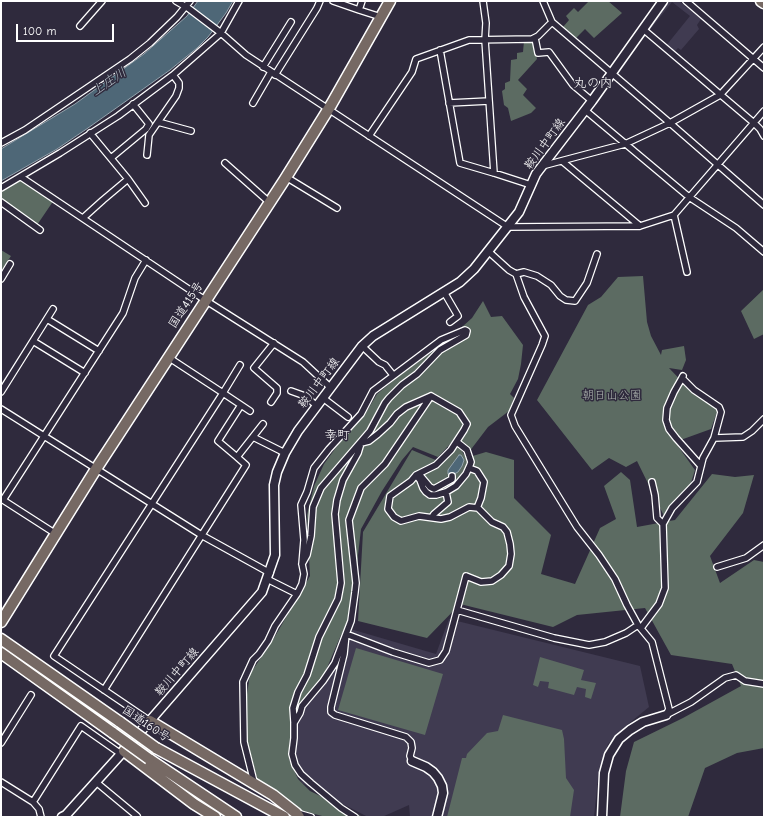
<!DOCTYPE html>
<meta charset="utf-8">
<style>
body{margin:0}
#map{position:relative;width:765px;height:818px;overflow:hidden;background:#2f2a3d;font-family:"Comic Neue",sans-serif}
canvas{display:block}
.frame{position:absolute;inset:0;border:2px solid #fff;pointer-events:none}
.scale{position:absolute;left:16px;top:24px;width:98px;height:18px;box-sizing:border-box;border:2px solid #fff;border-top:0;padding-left:5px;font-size:12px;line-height:14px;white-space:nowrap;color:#fff;-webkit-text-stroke:3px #2f2a3d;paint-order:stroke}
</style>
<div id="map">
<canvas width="765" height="818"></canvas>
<div class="frame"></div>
<div class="scale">100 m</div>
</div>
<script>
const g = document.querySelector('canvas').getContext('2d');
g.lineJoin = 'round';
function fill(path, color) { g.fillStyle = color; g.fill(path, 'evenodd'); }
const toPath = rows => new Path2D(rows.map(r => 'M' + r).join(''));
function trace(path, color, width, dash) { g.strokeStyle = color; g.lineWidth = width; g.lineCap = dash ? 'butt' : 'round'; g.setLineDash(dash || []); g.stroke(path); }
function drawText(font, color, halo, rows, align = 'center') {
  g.font = font + ' "Comic Neue","Klee One",sans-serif'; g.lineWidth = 3; g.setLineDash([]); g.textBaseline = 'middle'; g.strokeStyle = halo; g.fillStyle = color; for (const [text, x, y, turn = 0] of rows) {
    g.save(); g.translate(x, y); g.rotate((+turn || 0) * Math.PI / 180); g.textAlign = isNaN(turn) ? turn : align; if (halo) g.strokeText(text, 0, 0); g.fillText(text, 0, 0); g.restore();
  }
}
fill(toPath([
 [669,1,679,1,701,19,697,25,699,29,681,50,678,48,673,53,665,47,690,16,672,2,649,31,646,29],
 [449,619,640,666,649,707,627,725,608,744,599,769,594,817,410,817,409,805,382,817,368,817,302,783,289,755,293,717,325,682,347,628,436,654]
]), '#403b51');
fill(toPath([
 [589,1,608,1,622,13,594,38,585,29,576,38,563,27,569,20,566,16,574,8,578,12],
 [524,41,533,41,537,59,518,80,527,89,523,95,536,108,531,113,511,121,508,108,504,105,502,91,505,89,505,83,510,81,511,60,517,59,517,53,523,52],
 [20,178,54,200,37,225,1,201,1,189],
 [1,250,11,256,1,271],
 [643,276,647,322,651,336,661,355,662,350,684,346,686,360,682,370,669,368,692,392,716,408,717,412,711,429,675,442,695,470,690,486,664,516,637,461,626,467,609,458,592,470,537,400,588,305,601,297,618,277],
 [764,289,764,334,754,339,741,311],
 [483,301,491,317,502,316,523,345,521,364,518,379,510,394,514,398,509,411,488,427,469,452,460,448,466,458,486,452,514,460,514,498,551,535,541,574,575,584,600,528,616,519,604,486,621,472,630,480,637,527,675,520,712,474,735,477,754,475,743,513,710,556,720,583,754,560,764,562,764,748,737,753,705,768,688,817,620,817,626,771,634,742,683,718,741,686,732,664,671,655,645,608,577,615,553,627,460,604,427,638,358,621,363,532,412,450,438,461,457,447,451,443,438,457,413,447,402,460,382,491,361,529,358,555,356,611,341,635,324,675,291,718,289,759,298,779,310,791,363,817,326,817,299,810,258,782,247,741,246,701,250,674,274,638,310,576,307,515,314,486,324,464,340,442,367,411,377,394,399,376,443,344,472,318],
 [356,648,443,674,425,735,338,710],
 [540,657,584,670,581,680,596,683,591,699,585,697,586,689,577,687,574,695,548,688,549,682,540,681,538,687,533,685],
 [503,715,562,730,564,739,566,778,574,790,570,817,447,817,462,758,466,758,467,754,487,733,498,731]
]), '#5c6b62');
const water = toPath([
 [198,1,233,1,226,13,208,37,197,48,170,70,88,128,57,149,1,181,1,149,75,104,144,54,187,16,198,1],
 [459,455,461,455,464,460,462,466,458,472,450,476,448,474,448,470,459,455]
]);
fill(water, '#4e6777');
trace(water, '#95a4ad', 1);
const street = toPath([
 [176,1,188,8,221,33,246,55,508,227,640,226,674,215,764,111],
 [333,1,359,10],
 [362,1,359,10,381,17],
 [483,1,486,23,485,40,494,173],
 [543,1,552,22,670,123,764,205],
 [686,1,764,68],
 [80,26,102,1],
 [643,29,754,123,760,129,764,136],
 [535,38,538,53,549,52,573,85,592,101],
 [440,50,460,163,494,173,531,185],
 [263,67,291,22],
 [275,75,317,8,320,1],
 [253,103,271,72],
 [449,103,489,101],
 [585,110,689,197,736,228,764,252],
 [158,122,191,131],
 [90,133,128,179,145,203],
 [369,136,412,72,416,59,469,40,532,39,538,36,552,22],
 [1,143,25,130,130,59,150,43,177,17,190,1],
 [147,155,149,135,176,96,179,88,179,83,173,75],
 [111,158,146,129,149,124,133,104],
 [562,161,640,226],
 [225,163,269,202],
 [542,166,625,144,670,123,720,95,764,47],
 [21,177,205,300,303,362,331,388],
 [286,177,337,208],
 [1,188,60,153,118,116,173,75,221,33,239,1],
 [1,202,40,230],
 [674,215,687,272],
 [83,218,103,200,128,179],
 [488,251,509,270,516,274,524,297,545,336,542,345,511,415,515,426,577,527,599,555,615,579,627,605,638,625,652,642,669,709,666,715],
 [516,274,524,272,537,276,551,285,560,296,566,300,575,301,587,283,597,254],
 [1,279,10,264],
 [444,292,458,316,450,322],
 [47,319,99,351],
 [33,341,85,373],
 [362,346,379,362,385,365,393,375],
 [240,365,223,393,241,405],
 [683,376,682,378,694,390,719,407,721,412,714,438],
 [682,378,674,392,667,408,666,420,669,429,676,438,701,466],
 [291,391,305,396,317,406],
 [1,392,53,309],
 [323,398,348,417],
 [271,402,277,393,277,388,254,368,274,343],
 [1,409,203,536,270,573],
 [253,437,285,453],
 [237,457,218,441,241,405,250,411],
 [469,468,477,471,484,482,481,498,477,508],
 [419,474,430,487,434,489,452,479,452,476],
 [416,475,420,480,423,488,426,492,430,495,436,495,446,492,456,486,466,474,470,465,471,462,467,450,457,442],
 [652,482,655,495,657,518,663,524],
 [432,517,434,514,448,502,446,492],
 [56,534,3,500,123,313,135,278,146,260],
 [717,567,746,558,764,545],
 [267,579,297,594,302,584,304,574,302,564,304,540,301,505,307,492,314,468,329,449,361,414,373,391,441,340,465,330,467,331,466,335,440,350,417,374,402,385,389,398,385,403,370,431,321,488,313,507,311,536,307,555,302,564],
 [457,610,554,638,589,645,605,642,626,633,638,625],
 [641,628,659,604,665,588,663,524,672,508,697,482,703,458,714,438,743,437,752,431,764,419],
 [104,690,246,465,237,457,263,424],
 [666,715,691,702,725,678,736,675,745,681,764,684],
 [150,721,54,656,223,393,168,357],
 [294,722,293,708,298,692,307,675,319,637,338,599,341,583,335,514,337,500,343,480,358,453,361,443,369,441,378,434,390,423,397,414,406,407,431,396],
 [1,743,31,695],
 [1,782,33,802,39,809,41,817],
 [96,782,137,816,136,817],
 [254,782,244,742,243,682,253,660,259,654,268,641,275,626,297,594],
 [33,802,81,726,121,754],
 [297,813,311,817],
 [355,817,341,808,311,783,301,774,295,765,292,754,294,738,294,723,300,713,302,706,323,681,335,663,346,634,393,652,429,663,440,660,446,651,466,576,481,582,492,581,501,575,509,566,511,554,510,544,507,532,503,527,492,522,478,508,469,507,450,517,441,519,419,516,401,521,394,517,388,509,390,496,411,481,416,475,436,465,451,450,464,430,467,424,459,412,431,396,385,464,361,488,349,520,356,583,355,592,351,621,346,634,344,654,331,707,331,712,335,715,406,737,411,742,412,748,410,756,412,761]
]);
const secondary = toPath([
 [412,761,426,767,433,772,438,778,442,786,443,793,437,817],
 [62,817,66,815,121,754,262,592,275,555,274,485,277,472,285,453,298,431,362,346,373,336,460,282,474,269,519,212,536,174,592,101,663,1],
 [602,817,604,773,609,755,619,739,630,730,643,722,666,715]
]);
const highway = toPath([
 [761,1,764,3],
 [1,622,96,469,285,179,331,105,390,1],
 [1,639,120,722],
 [1,653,113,733],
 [150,721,273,795,296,813,299,817],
 [156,748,284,817],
 [124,751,194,804,215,817],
 [149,759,236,817]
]);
trace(street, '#fff', 8);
trace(secondary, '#fff', 11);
trace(highway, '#fff', 13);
trace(street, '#2f2a3d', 5.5);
trace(secondary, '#2f2a3d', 8);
trace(highway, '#766964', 10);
const highwayBridge = toPath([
 [120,722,156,748],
 [113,733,149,759]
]);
trace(highwayBridge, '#fff', 13, []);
trace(highwayBridge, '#766964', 10);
drawText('12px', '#fff', '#2f2a3d', [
 ["鞍川中町線",545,144,-54],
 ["国道415号",186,305,-57],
 ["鞍川中町線",319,383,-53],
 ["鞍川中町線",177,672,-49],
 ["国道160号",146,724,34]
]);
drawText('12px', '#aeb5b0', '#2f2a3d', [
 ["朝日山公園",612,396]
]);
drawText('italic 13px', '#afbbc2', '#2f2a3d', [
 ["上庄川",109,82,-34]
]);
drawText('13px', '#fff', '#2f2a3d', [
 ["丸の内",593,83],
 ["幸町",337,435]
]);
</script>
